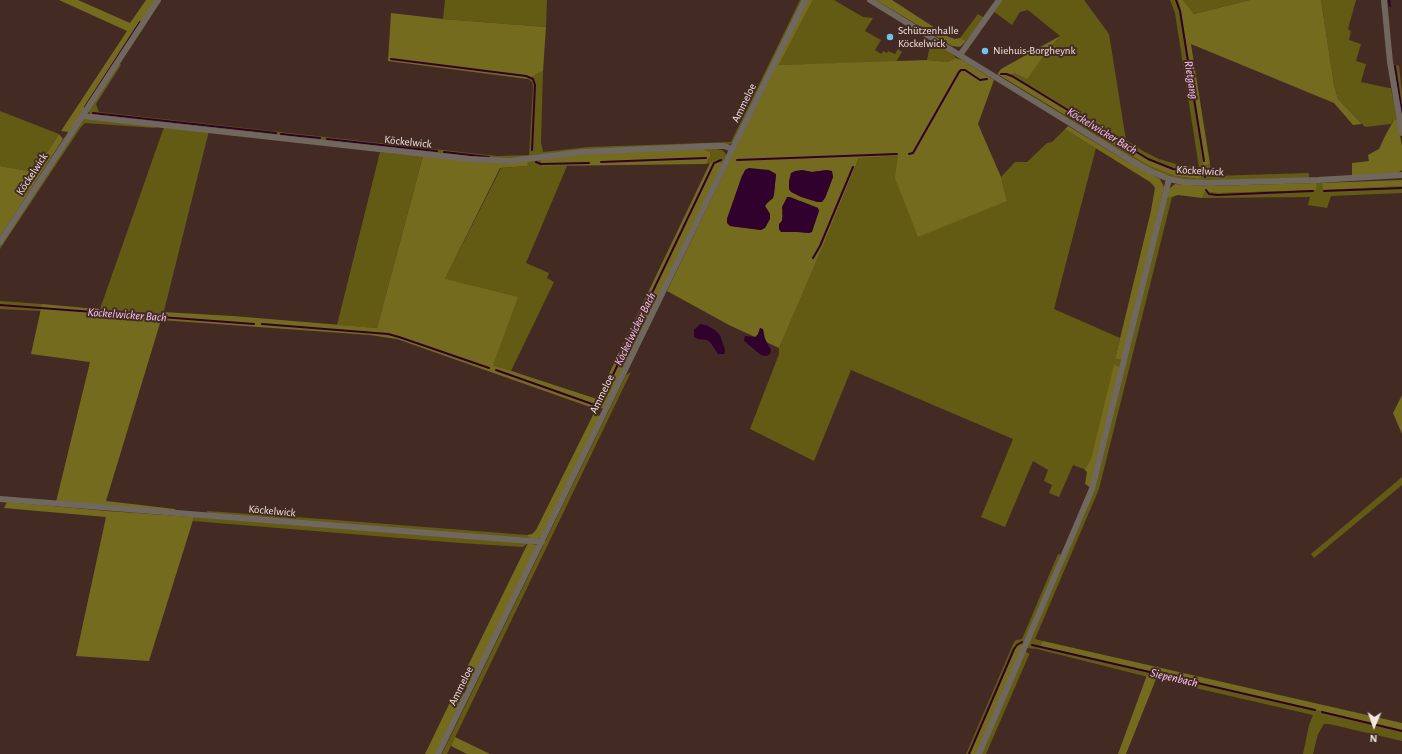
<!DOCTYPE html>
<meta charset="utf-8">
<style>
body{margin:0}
#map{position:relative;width:1402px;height:754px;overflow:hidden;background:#432b24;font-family:"Alegreya Sans",sans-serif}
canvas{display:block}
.north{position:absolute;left:1354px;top:706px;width:40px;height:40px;-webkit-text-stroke:3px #432b24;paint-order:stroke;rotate:182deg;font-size:11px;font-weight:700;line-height:16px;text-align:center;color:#f5e5e0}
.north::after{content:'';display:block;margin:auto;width:14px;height:18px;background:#f5e5e0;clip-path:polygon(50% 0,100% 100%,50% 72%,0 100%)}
</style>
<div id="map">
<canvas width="1402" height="754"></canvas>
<div class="north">N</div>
</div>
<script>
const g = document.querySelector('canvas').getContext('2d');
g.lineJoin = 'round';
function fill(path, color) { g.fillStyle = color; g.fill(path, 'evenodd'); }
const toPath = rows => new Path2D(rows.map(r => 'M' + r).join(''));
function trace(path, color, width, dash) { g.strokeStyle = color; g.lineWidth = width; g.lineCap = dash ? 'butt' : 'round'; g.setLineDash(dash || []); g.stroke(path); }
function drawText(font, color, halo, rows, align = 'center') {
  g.font = font + ' "Alegreya Sans",sans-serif'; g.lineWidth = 4; g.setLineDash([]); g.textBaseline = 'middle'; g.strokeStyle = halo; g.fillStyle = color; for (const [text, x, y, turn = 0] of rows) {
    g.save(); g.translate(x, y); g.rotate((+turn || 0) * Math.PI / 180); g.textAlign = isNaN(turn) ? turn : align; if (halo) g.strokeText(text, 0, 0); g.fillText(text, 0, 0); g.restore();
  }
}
fill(toPath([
 [445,0,547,0,546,27,443,19],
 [800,0,803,0,733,143,730,144,586,150,499,160,90,114,89,112,89,109,118,64,120,64,121,65,96,104,99,112,497,156,529,155,533,87,532,82,528,79,543,71,541,142,543,152,589,147,731,142],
 [813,0,834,0,863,17,873,18,865,31,881,40,875,50,881,54,883,51,887,53,888,51,895,54,898,49,902,52,896,62,779,65],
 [1001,0,1084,0,1109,34,1126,140,1143,151,1159,159,1176,164,1199,168,1175,13,1170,0,1177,0,1179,3,1181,11,1205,166,1210,164,1212,176,1309,173,1309,178,1190,181,1168,176,1148,168,996,76,998,73,999,76,1149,166,1175,176,1199,179,1201,173,1175,169,1155,162,1030,87,1008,76,1015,73,1044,55,1060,36,1028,10,1020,12,1012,25,993,11],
 [1183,0,1250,0,1194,14],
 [1321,0,1356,0,1348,29,1351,31,1349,40,1361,44,1356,61,1366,64,1361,82,1389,88,1391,88,1397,120,1394,120,1391,124,1365,127,1338,99,1334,85],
 [978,14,984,18,966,41,960,38],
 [931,40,952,53,956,58,947,62,927,60],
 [1392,64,1399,66,1402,93,1402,128],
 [0,111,59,134,34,172,0,166],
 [83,119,156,126,155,128,85,123,81,127,0,249,0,244],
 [164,127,209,131,163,315,100,309],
 [1065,129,1096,148,1054,309,1120,338,1115,359,1123,360,1121,368,1114,365,1091,458,1087,466,1084,469,1073,465,1059,497,1049,493,1052,485,1044,481,1048,470,1033,461,1005,527,981,517,1013,439,851,370,814,461,750,429,779,354,779,348,781,343,823,246,859,158,898,156,1007,201,1001,177,1015,162,1027,162,1047,143,1052,142],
 [701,148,716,149,722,150,726,154,727,157,723,164,717,160,711,163,706,164,711,155,710,152],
 [380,152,423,156,377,328,337,325],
 [540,159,542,166,567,166,526,263,549,273,547,278,554,282,511,371,493,365,445,279,501,168,527,166,525,161],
 [1316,183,1322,183,1323,190,1402,186,1402,193,1331,196,1327,208,1308,205,1310,197,1202,198,1205,192,1219,193,1316,190],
 [1166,197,1172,197,1099,489,1035,639,1043,641,1040,646,1402,730,1402,741,1329,724,1324,724,1318,734,1313,754,1303,754,1309,725,1313,715,1156,679,1037,649,1026,648,1092,493],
 [0,301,42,304,41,311,0,309],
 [631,372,447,754,442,754,626,375],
 [1402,477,1402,485,1314,558,1311,554],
 [207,511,323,519,527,535,530,540,208,514],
 [194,517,528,543,523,547,460,543,193,521],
 [1058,554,1062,555,1024,646,1017,645,970,754,966,754,1014,642,1016,640,1022,639],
 [1025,652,1029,653,1029,655,986,754,981,754]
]), '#635a13');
fill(toPath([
 [59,0,78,0,130,23,146,0,156,0,69,132,61,131,127,31],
 [807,0,813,0,779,65,927,60,947,62,956,58,962,60,994,80,978,124,1001,177,1007,201,918,237,895,178,898,156,859,158,823,246,779,348,766,342,763,329,755,337,729,325,667,291],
 [802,170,812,172,827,170,832,172,833,177,825,198],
 [776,174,774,194,773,198,767,203,765,206,770,214,761,230,730,226,727,219,742,176],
 [800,201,818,208,809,233,798,232,785,232,779,224,782,221,782,211],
 [876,0,892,0,949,37,955,39,960,38,966,41,960,47,952,46],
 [1177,0,1183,0,1194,14,1250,0,1321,0,1334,85,1338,99,1362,124,1353,125,1334,103,1191,44,1210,164,1205,166,1203,164,1181,11,1179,3],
 [391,13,443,19,546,27,543,71,528,79,388,61],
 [1060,36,1044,55,1027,79,1015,73,1009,76,1030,87,1155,162,1175,169,1202,173,1201,177,1199,179,1175,176,1149,166,999,75,998,73,1001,69],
 [1394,120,1397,120,1402,146,1402,170,1398,173,1352,176,1352,163,1369,161,1368,155,1379,149,1386,134],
 [1068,126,1126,161,1160,179,1164,187,1123,360,1115,359,1151,211,1155,188,1153,185,1150,182,1065,129],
 [59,134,63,139,0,237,0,166,34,172],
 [701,148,710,152,711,155,706,164,542,166,540,159,582,153],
 [423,156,525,161,528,163,527,166,500,168,445,279,518,297,493,365,597,399,710,163,717,159,723,164,606,407,600,409,593,408,397,339,370,335,161,320,106,501,175,509,176,512,56,502,90,362,31,354,42,304,162,315,163,312,233,316,377,328],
 [1402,180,1402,186,1323,190,1322,183],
 [1316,183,1316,190,1219,193,1205,192,1202,198,1178,195,1172,197,1166,197,1168,190,1175,184,1207,186],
 [1114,364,1121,368,1091,488,1085,484,1087,472,1084,469,1087,466,1091,458],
 [1402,395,1402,434,1393,413],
 [594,413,601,417,542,537,538,539,530,540,527,535,532,534,536,530],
 [7,502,107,511,194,517,149,661,76,656,106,517,4,508],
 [528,543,536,545,537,548,470,688,465,687,459,684],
 [1043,641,1402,723,1402,730,1040,646],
 [1020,644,1024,646,978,754,970,754,1017,645],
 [1147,675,1156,679,1126,754,1118,754],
 [455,692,462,692,466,695,438,754,425,754],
 [455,737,490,754,467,754,451,746]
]), '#756b1f');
fill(toPath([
 [749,168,769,170,776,174,774,194,773,198,767,203,765,206,770,214,770,219,765,228,761,230,730,226,727,223,727,219,742,176,745,170],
 [802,170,812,172,827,170,832,171,833,177,825,198,822,202,817,202,801,197,791,192,789,189,789,181,791,173,795,171],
 [787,197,790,197,818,208,819,211,812,232,809,233,798,232,781,232,779,229,779,224,782,221,783,216,782,207],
 [700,324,706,325,715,330,720,335,724,347,725,351,724,354,718,354,710,342,707,340,698,339,694,337,694,330],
 [760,328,763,329,764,337,771,350,770,354,766,356,761,355,744,341,745,336,756,337,758,334]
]), '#30012c');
trace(toPath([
 [1176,0,1180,11,1204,161],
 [1389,0,1390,6],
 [391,59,526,76,533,79,535,85,532,150],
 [1395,66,1402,113],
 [1001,74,1006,74,1012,76,1148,159,1173,169,1205,173,1205,177],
 [85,107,140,22],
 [93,113,276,133],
 [281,134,320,138],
 [327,139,437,151],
 [444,152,489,157],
 [909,154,913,153,959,72,961,70,965,70,980,80,987,79],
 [737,160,897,154],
 [536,162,541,164,589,163],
 [601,162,706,158],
 [1206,190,1209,194,1217,195,1313,191],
 [1324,191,1402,188],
 [813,258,820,246,853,167],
 [0,305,254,324],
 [262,324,388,334,399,337,489,368],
 [496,370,592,404,596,405,599,404,714,163,721,160],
 [1032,645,1315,710],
 [1322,712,1402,731],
 [969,754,1014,649,1017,645,1022,642]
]), '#30012c', 2);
trace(toPath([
 [870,0,1130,160,1150,171,1169,179,1183,182,1208,183,1318,180,1402,175],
 [1384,0,1390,62,1402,133],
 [960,55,999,0],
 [82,116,469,159,510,161,582,152,712,146,724,146,733,149],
 [0,242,158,0],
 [0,499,542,542],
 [438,754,805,0],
 [979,754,1092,489,1169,179]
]), '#70675f', 6);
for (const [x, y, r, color] of [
 [890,37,4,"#6ec2f4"],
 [985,51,4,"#6ec2f4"]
]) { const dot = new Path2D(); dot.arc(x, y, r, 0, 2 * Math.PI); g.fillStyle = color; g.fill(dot); trace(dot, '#432b24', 1.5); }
drawText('11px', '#f5e5e0', '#432b24', [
 ["Schützenhalle",898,31],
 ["Köckelwick",898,44],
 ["Niehuis-Borgheynk",993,51]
], 'left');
drawText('11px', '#f5e5e0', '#432b24', [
 ["Ammeloe",744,103,-64],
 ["Köckelwick",408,142,6],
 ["Köckelwick",1200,171,3],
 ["Köckelwick",32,174,-57],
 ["Ammeloe",602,394,-64],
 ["Köckelwick",272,511,5],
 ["Ammeloe",461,686,-64]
]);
drawText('italic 12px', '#fec5f4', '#432b24', [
 ["Rietgang",1191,80,81],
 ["Köckelwicker Bach",1102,131,31],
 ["Köckelwicker Bach",127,315,4],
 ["Köckelwicker Bach",635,329,-64],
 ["Siepenbach",1174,678,13]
]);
</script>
